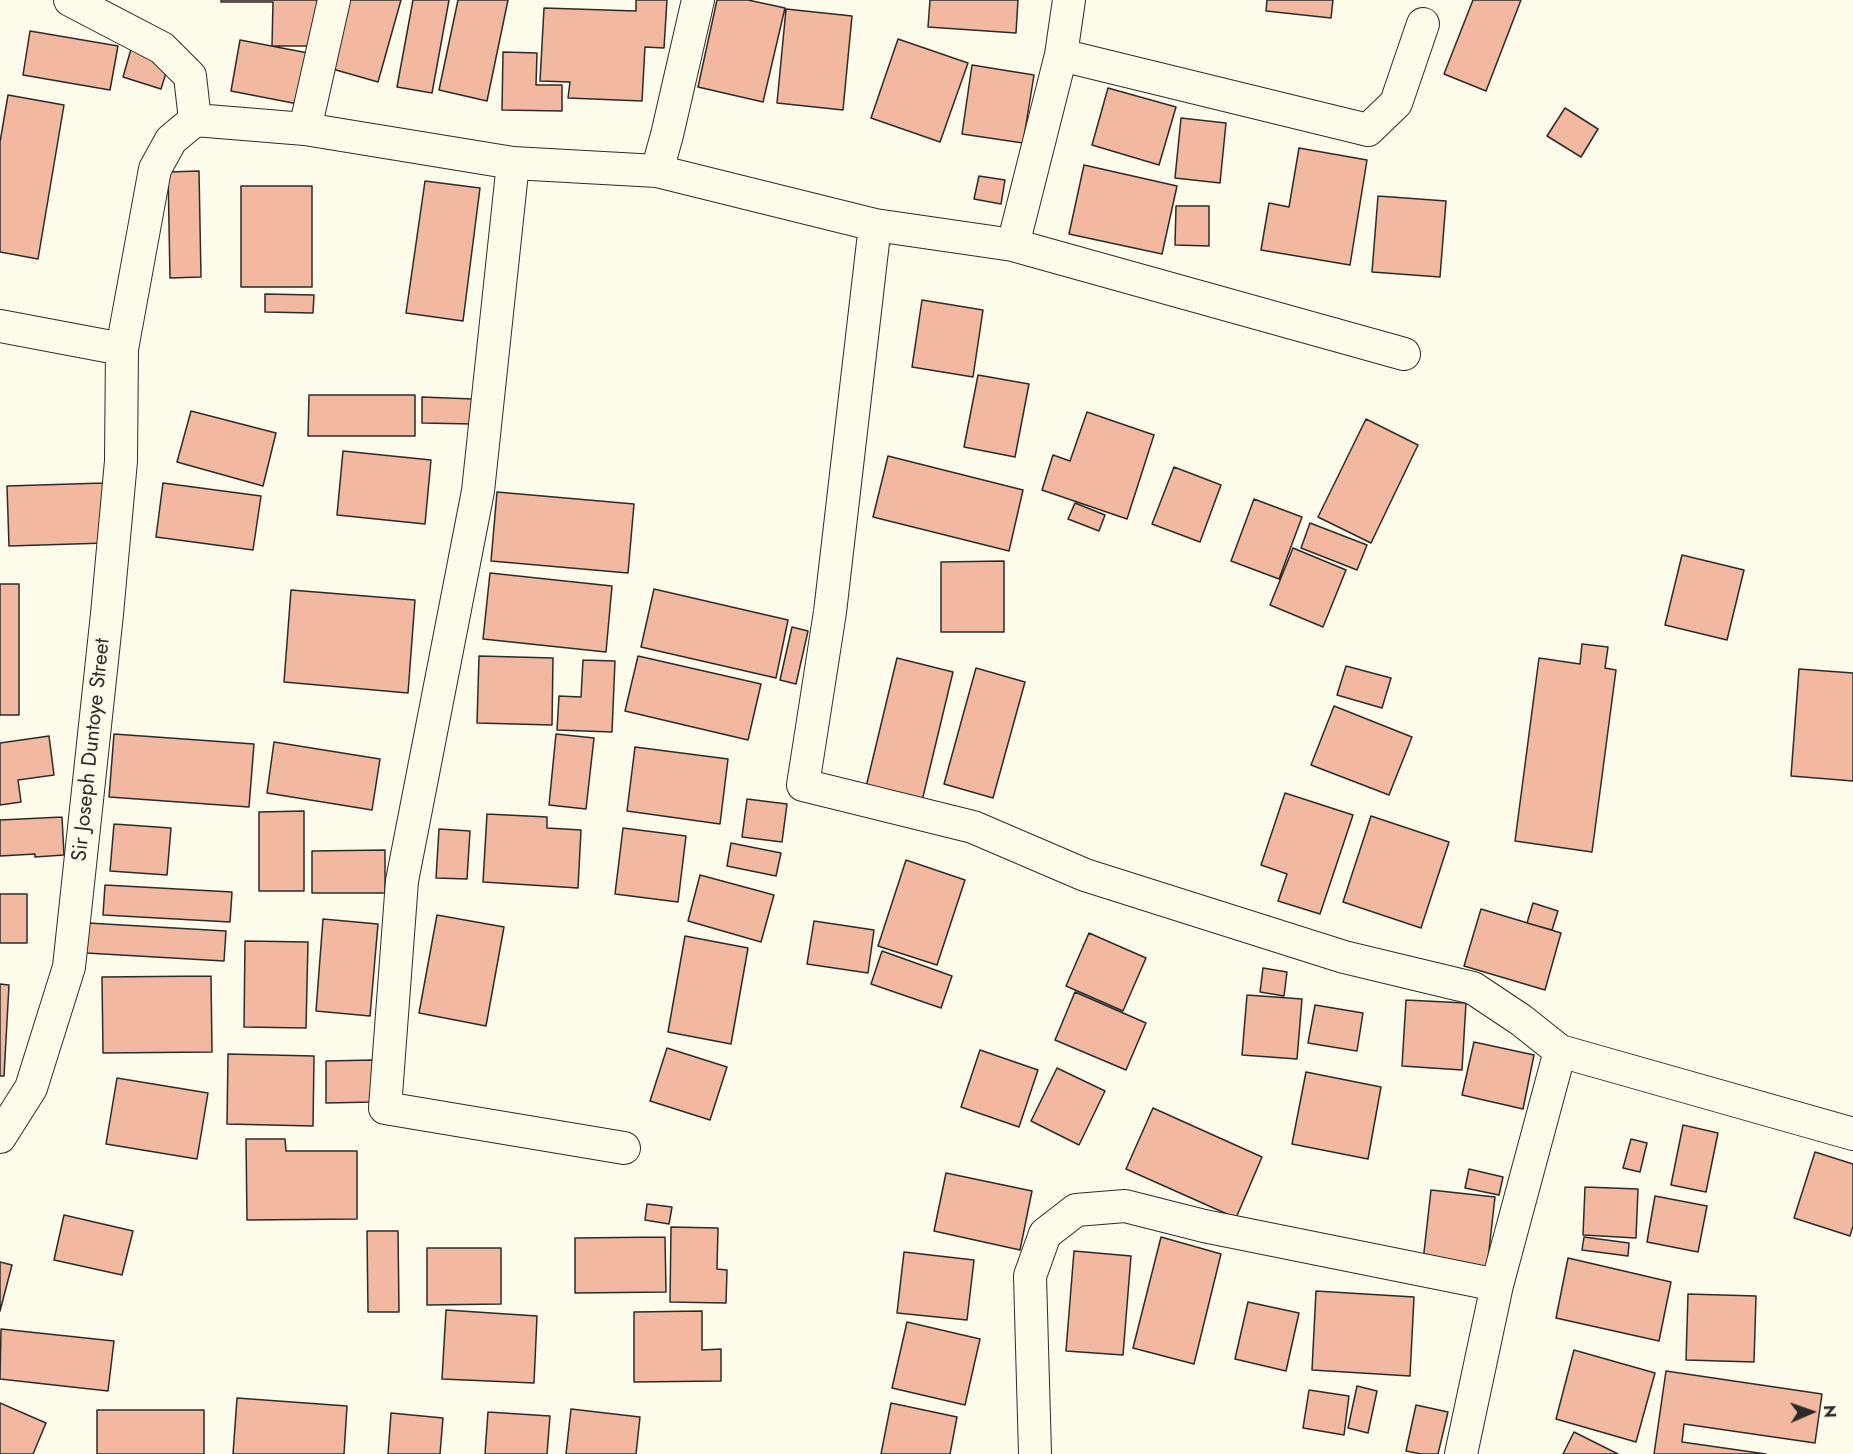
<!DOCTYPE html>
<style>
body{margin:0}
#map{position:relative;width:1853px;height:1454px;overflow:hidden;background:#fdfbea;font-family:Jost,sans-serif}
canvas{display:block}
.north{position:absolute;left:1781px;top:1382px;width:60px;height:60px;-webkit-text-stroke:4px #fdfbea;paint-order:stroke;rotate:88deg;font-size:16px;font-weight:700;line-height:24px;text-align:center;color:#2b2b2b}
.north::after{content:'';display:block;margin:auto;width:21px;height:27px;background:#2b2b2b;clip-path:polygon(50% 0,100% 100%,50% 72%,0 100%)}
</style>
<div id="map">
<canvas width="1853" height="1454"></canvas>
<div class="north">N</div>
</div>
<script>
const g = document.querySelector('canvas').getContext('2d');
g.lineJoin = 'round';
function fill(path, color) { g.fillStyle = color; g.fill(path, 'evenodd'); }
const toPath = rows => new Path2D(rows.map(r => 'M' + r).join(''));
function trace(path, color, width, dash) { g.strokeStyle = color; g.lineWidth = width; g.lineCap = dash ? 'butt' : 'round'; g.setLineDash(dash || []); g.stroke(path); }
function drawText(font, color, halo, rows, align = 'center') {
  g.font = font + ' Jost,sans-serif'; g.lineWidth = 4.5; g.setLineDash([]); g.textBaseline = 'middle'; g.strokeStyle = halo; g.fillStyle = color; for (const [text, x, y, turn = 0] of rows) {
    g.save(); g.translate(x, y); g.rotate((+turn || 0) * Math.PI / 180); g.textAlign = isNaN(turn) ? turn : align; if (halo) g.strokeText(text, 0, 0); g.fillText(text, 0, 0); g.restore();
  }
}
const building = toPath([
 [221,0,317,0,316,46,272,46,273,2,221,2,221,0],
 [349,0,401,0,378,82,329,68,349,0],
 [413,0,449,0,432,93,397,87,413,0],
 [458,0,508,0,487,101,439,90,458,0],
 [636,0,667,0,664,48,645,47,642,101,568,98,570,82,540,81,544,8,636,11,636,0],
 [717,0,748,0,785,8,763,102,698,87,717,0],
 [930,0,1018,0,1016,33,928,27,930,0],
 [1267,0,1333,0,1331,18,1266,11,1267,0],
 [1473,0,1521,0,1486,91,1444,74,1473,0],
 [786,9,852,16,843,110,777,103,786,9],
 [30,31,118,46,110,90,23,75,30,31],
 [898,39,968,63,940,142,871,118,898,39],
 [240,40,308,53,298,104,231,91,240,40],
 [131,49,170,60,161,89,123,77,131,49],
 [503,52,537,53,536,85,562,85,562,111,502,110,503,52],
 [972,65,1034,75,1023,143,962,134,972,65],
 [1108,88,1176,107,1159,165,1092,145,1108,88],
 [8,95,64,105,38,259,0,252,0,142,8,95],
 [1565,108,1598,129,1581,157,1547,136,1565,108],
 [1181,118,1226,123,1220,183,1175,178,1181,118],
 [1299,148,1367,160,1350,265,1261,250,1269,203,1289,207,1299,148],
 [1084,165,1177,186,1162,254,1069,234,1084,165],
 [199,171,201,277,170,278,168,172,199,171],
 [979,176,1005,180,1001,204,974,199,979,176],
 [425,181,480,188,463,321,406,313,425,181],
 [241,186,312,186,312,287,241,287,241,186],
 [1378,196,1446,201,1440,277,1372,272,1378,196],
 [1176,206,1209,206,1209,246,1175,245,1176,206],
 [265,294,314,295,313,313,265,312,265,294],
 [922,300,983,310,973,377,912,367,922,300],
 [978,375,1029,384,1015,457,964,447,978,375],
 [309,395,415,395,415,436,308,436,309,395],
 [422,397,473,399,473,424,422,423,422,397],
 [191,411,276,433,263,486,177,462,191,411],
 [1087,412,1154,435,1127,519,1042,490,1053,455,1070,461,1087,412],
 [1366,419,1418,445,1371,543,1318,517,1366,419],
 [343,451,431,460,425,524,337,515,343,451],
 [888,456,1023,490,1009,551,873,517,888,456],
 [1174,467,1221,485,1200,542,1152,524,1174,467],
 [104,483,106,543,9,546,7,486,104,483],
 [163,483,261,496,253,550,156,537,163,483],
 [497,492,634,504,628,573,491,561,497,492],
 [1254,499,1302,517,1279,579,1231,561,1254,499],
 [1075,503,1105,515,1099,531,1068,519,1075,503],
 [1310,523,1367,545,1357,570,1301,548,1310,523],
 [1293,548,1346,570,1323,627,1270,605,1293,548],
 [1682,555,1744,570,1727,640,1665,625,1682,555],
 [1004,561,1004,632,941,632,941,562,1004,561],
 [490,573,612,586,606,652,483,639,490,573],
 [0,584,19,584,19,715,0,715,0,584],
 [654,589,788,620,776,678,641,647,654,589],
 [291,590,415,600,408,693,284,682,291,590],
 [792,627,808,631,796,684,780,680,792,627],
 [1582,644,1608,647,1605,668,1616,670,1592,852,1515,841,1539,658,1580,664,1582,644],
 [479,656,553,658,552,725,477,723,479,656],
 [638,656,761,684,748,740,625,711,638,656],
 [897,658,953,672,922,801,866,787,897,658],
 [583,660,615,661,612,732,557,730,559,696,581,697,583,660],
 [1346,666,1391,678,1382,708,1337,695,1346,666],
 [976,668,1025,682,993,798,944,784,976,668],
 [1799,669,1853,673,1853,781,1791,776,1799,669],
 [1334,706,1412,737,1389,795,1311,765,1334,706],
 [114,734,254,744,249,807,109,797,114,734],
 [556,734,594,738,586,809,549,805,556,734],
 [49,736,54,775,18,780,21,802,0,805,0,743,49,736],
 [274,742,380,759,372,810,267,793,274,742],
 [635,747,728,759,720,824,627,811,635,747],
 [1285,793,1353,815,1320,914,1278,901,1287,874,1261,865,1285,793],
 [747,799,787,804,782,842,742,837,747,799],
 [304,811,304,891,259,891,259,812,304,811],
 [487,814,547,817,547,828,581,830,578,888,483,882,487,814],
 [1371,816,1449,842,1421,928,1343,902,1371,816],
 [62,817,64,855,35,857,35,854,0,856,0,820,62,817],
 [114,824,171,828,167,875,110,871,114,824],
 [623,828,686,836,678,902,615,894,623,828],
 [439,829,470,831,467,879,436,878,439,829],
 [731,843,781,853,776,876,727,866,731,843],
 [385,850,385,893,312,893,312,851,385,850],
 [906,860,965,880,937,965,878,946,906,860],
 [700,875,774,895,761,942,688,921,700,875],
 [105,885,232,892,230,922,103,915,105,885],
 [0,894,27,894,27,943,0,943,0,894],
 [1533,903,1558,911,1552,930,1527,923,1533,903],
 [1481,909,1561,933,1545,990,1464,966,1481,909],
 [437,915,504,927,486,1026,419,1013,437,915],
 [323,919,378,924,370,1016,316,1011,323,919],
 [814,921,874,930,868,973,807,964,814,921],
 [88,923,226,931,224,961,86,953,88,923],
 [1089,933,1146,958,1123,1011,1066,986,1089,933],
 [685,936,748,948,731,1044,668,1032,685,936],
 [245,941,308,942,306,1028,244,1027,245,941],
 [882,951,952,976,941,1008,871,984,882,951],
 [1263,968,1287,972,1284,996,1260,992,1263,968],
 [211,976,212,1052,103,1053,102,977,211,976],
 [0,984,9,985,4,1076,0,1076,0,984],
 [1075,992,1146,1023,1126,1070,1055,1040,1075,992],
 [1247,995,1302,999,1297,1059,1242,1055,1247,995],
 [1406,1000,1466,1003,1462,1070,1402,1066,1406,1000],
 [1315,1005,1363,1013,1357,1051,1308,1043,1315,1005],
 [1474,1042,1534,1055,1523,1109,1462,1095,1474,1042],
 [667,1048,727,1067,710,1120,650,1101,667,1048],
 [980,1050,1038,1070,1019,1127,961,1107,980,1050],
 [228,1054,314,1056,313,1126,227,1124,228,1054],
 [373,1060,373,1102,326,1103,326,1061,373,1060],
 [1057,1068,1105,1091,1079,1145,1031,1121,1057,1068],
 [1306,1072,1381,1087,1368,1159,1292,1144,1306,1072],
 [117,1078,208,1093,197,1159,106,1144,117,1078],
 [1153,1108,1262,1157,1236,1218,1126,1169,1153,1108],
 [1683,1125,1718,1133,1706,1192,1671,1185,1683,1125],
 [246,1139,285,1139,286,1151,357,1151,357,1219,247,1220,246,1139],
 [1631,1139,1647,1143,1640,1172,1623,1168,1631,1139],
 [1815,1152,1853,1164,1853,1226,1850,1236,1794,1218,1815,1152],
 [1469,1169,1503,1177,1499,1195,1465,1188,1469,1169],
 [946,1173,1032,1191,1020,1250,934,1231,946,1173],
 [1585,1187,1638,1189,1636,1238,1583,1235,1585,1187],
 [1431,1190,1495,1197,1487,1268,1423,1261,1431,1190],
 [1655,1196,1707,1206,1698,1252,1647,1242,1655,1196],
 [647,1204,672,1207,669,1224,645,1220,647,1204],
 [64,1215,133,1231,122,1275,54,1260,64,1215],
 [671,1227,718,1228,717,1269,727,1270,726,1303,670,1302,671,1227],
 [367,1231,398,1231,399,1312,368,1312,367,1231],
 [665,1237,666,1292,575,1293,575,1238,665,1237],
 [1161,1237,1221,1254,1194,1364,1133,1348,1161,1237],
 [1584,1237,1629,1243,1628,1256,1582,1250,1584,1237],
 [427,1248,501,1248,501,1304,427,1305,427,1248],
 [1074,1251,1131,1256,1123,1355,1066,1351,1074,1251],
 [904,1252,974,1260,967,1320,897,1313,904,1252],
 [1568,1258,1671,1282,1659,1341,1556,1318,1568,1258],
 [0,1262,12,1265,0,1311,0,1262],
 [1316,1291,1414,1297,1410,1376,1312,1370,1316,1291],
 [1688,1294,1756,1296,1754,1362,1686,1360,1688,1294],
 [1248,1302,1299,1313,1286,1371,1235,1359,1248,1302],
 [446,1310,537,1316,534,1383,442,1379,446,1310],
 [702,1311,702,1350,721,1349,721,1381,634,1382,634,1312,702,1311],
 [907,1322,980,1339,965,1405,892,1388,907,1322],
 [1,1329,114,1341,108,1391,0,1379,1,1329],
 [1574,1350,1655,1373,1636,1442,1556,1419,1574,1350],
 [1666,1371,1822,1394,1815,1443,1684,1424,1682,1442,1766,1454,1654,1454,1666,1371],
 [1357,1386,1377,1391,1368,1433,1348,1428,1357,1386],
 [1309,1390,1349,1396,1344,1435,1303,1428,1309,1390],
 [237,1398,347,1406,344,1454,233,1454,237,1398],
 [0,1403,46,1423,33,1454,0,1454,0,1403],
 [891,1403,957,1417,950,1454,881,1454,891,1403],
 [1416,1405,1448,1412,1438,1454,1421,1454,1406,1451,1416,1405],
 [571,1409,640,1417,636,1454,566,1454,571,1409],
 [97,1410,204,1410,204,1454,97,1454,97,1410],
 [488,1412,550,1416,547,1454,485,1454,488,1412],
 [391,1413,443,1418,440,1454,388,1454,391,1413],
 [1574,1432,1618,1454,1563,1454,1574,1432]
]);
fill(building, '#f2b8a0');
trace(building, '#2b2b2b', 1.5);
const street = toPath([
 [70,0,162,48,190,76,195,120],
 [1061,55,1368,130,1396,103,1423,24],
 [305,129,334,0],
 [513,163,478,491,402,881,385,1108,624,1148],
 [657,171,667,135,698,0],
 [875,225,830,612,803,785,973,827,1085,875,1344,957,1473,988,1521,1020,1560,1051,1853,1134],
 [1013,245,1061,55,1069,0],
 [0,326,122,349],
 [0,1137,31,1088,69,967,107,614,121,461,122,349,155,169,171,140,195,120,305,129,513,163,657,171,875,225,1013,245,1404,354],
 [1035,1454,1030,1276,1045,1234,1076,1210,1125,1206,1204,1226,1497,1285],
 [1461,1454,1497,1285,1560,1051]
]);
trace(street, '#2b2b2b', 34);
trace(street, '#fdfbea', 32);
drawText('21px', '#2b2b2b', '#fdfbea', [
 ["Sir Joseph Duntoye Street",92,750,-84]
]);
</script>
